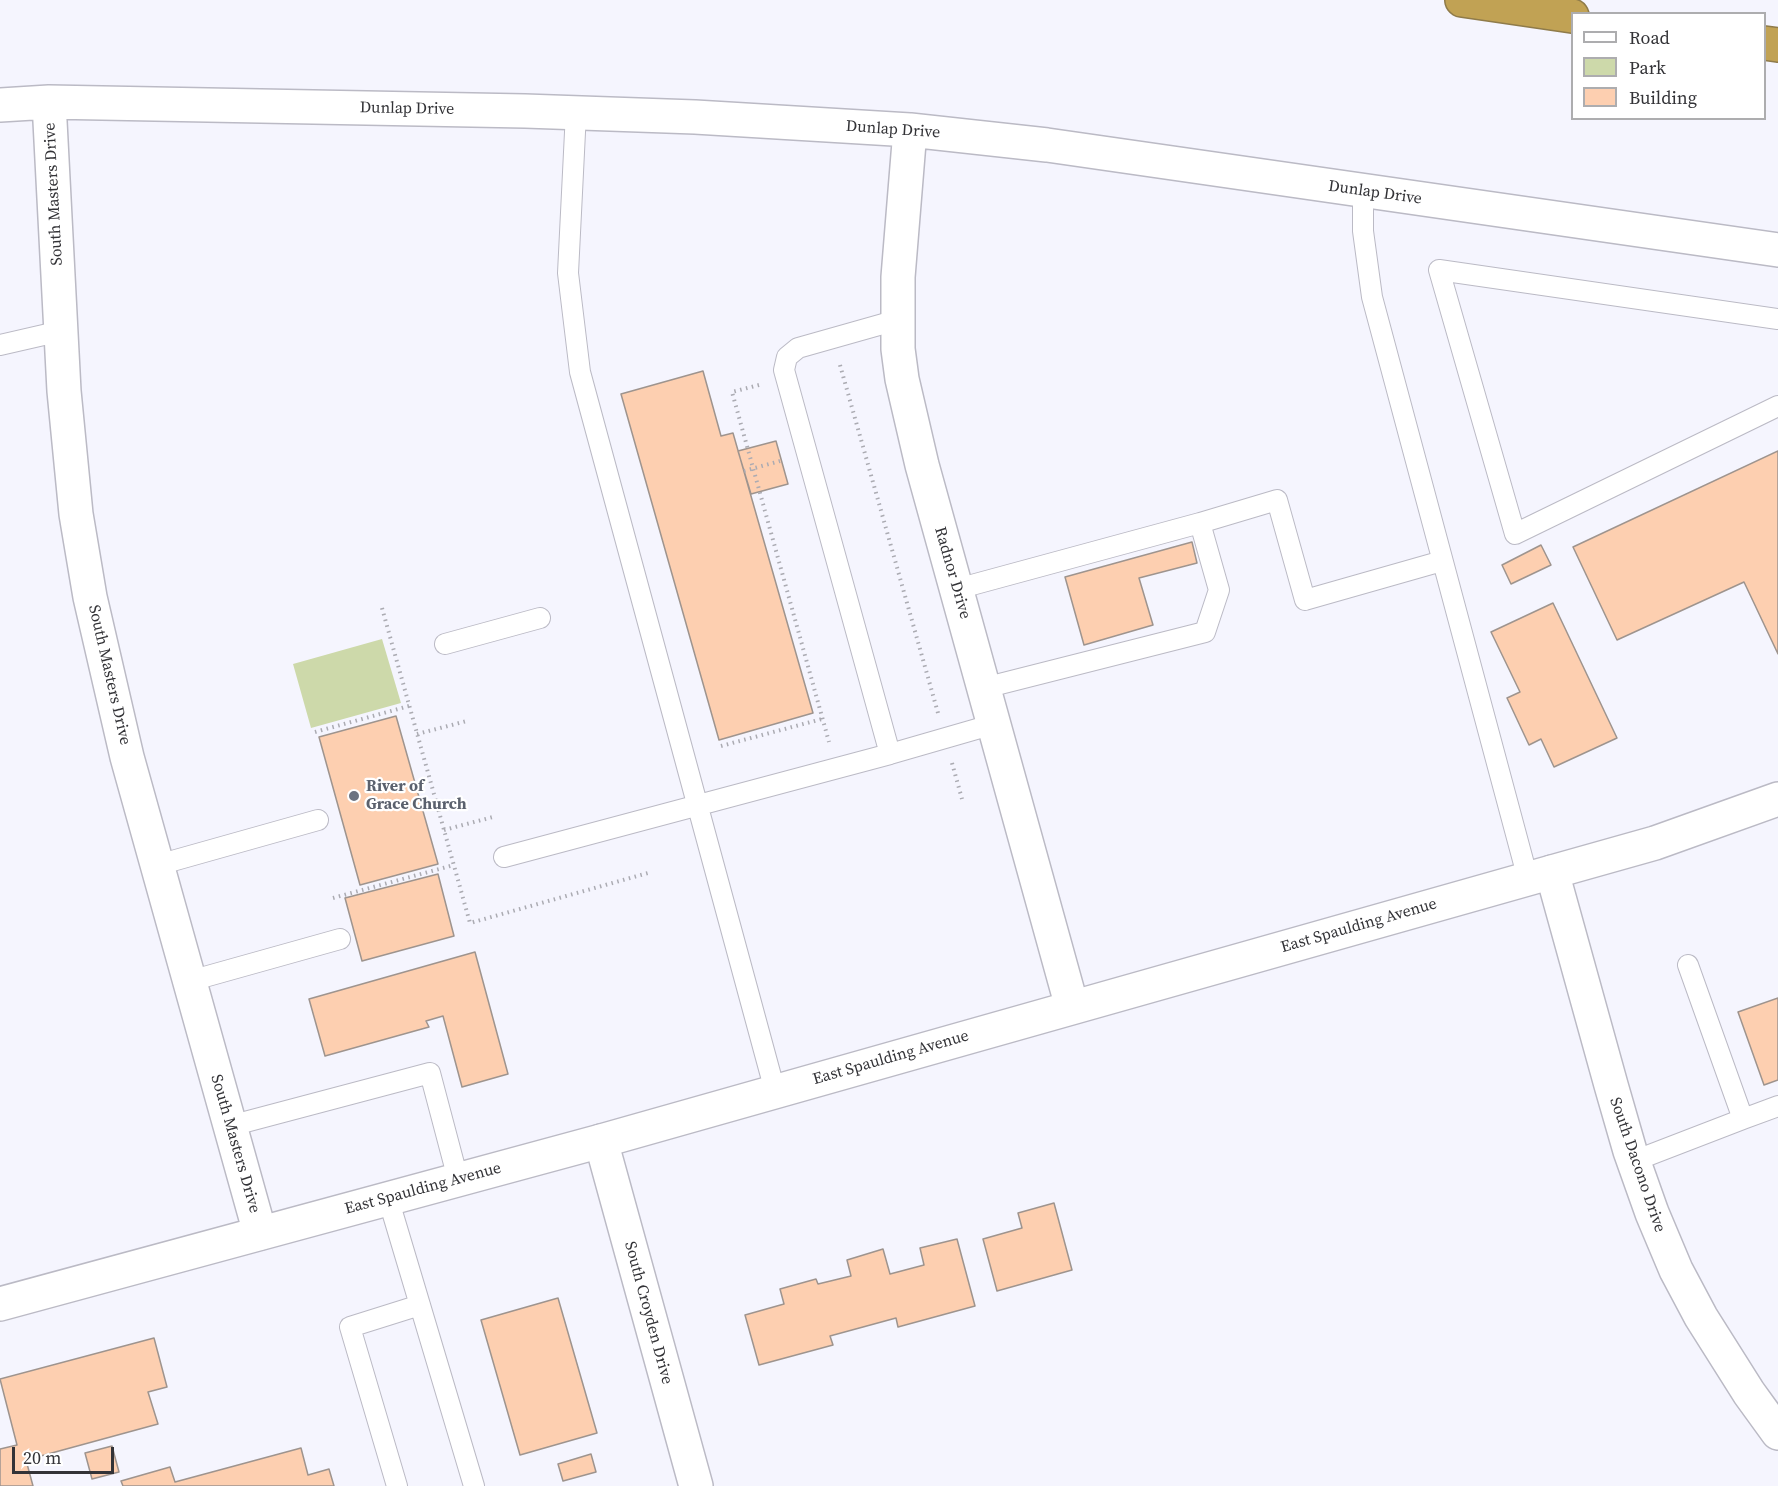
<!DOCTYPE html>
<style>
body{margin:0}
#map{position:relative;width:1778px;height:1486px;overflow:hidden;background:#f5f5fe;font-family:"Source Serif 4",serif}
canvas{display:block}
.legend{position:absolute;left:1571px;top:12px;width:195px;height:108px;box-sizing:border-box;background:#fff;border:2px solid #adadaf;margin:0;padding:8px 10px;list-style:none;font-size:18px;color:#333337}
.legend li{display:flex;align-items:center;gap:12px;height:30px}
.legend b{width:30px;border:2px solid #adadaf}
.scale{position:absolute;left:12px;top:1447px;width:102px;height:27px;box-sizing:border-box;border:3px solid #333337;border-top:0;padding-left:8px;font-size:18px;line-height:21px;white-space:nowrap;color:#333337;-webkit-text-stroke:4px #fff;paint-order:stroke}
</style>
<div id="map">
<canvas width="1778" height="1486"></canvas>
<ul class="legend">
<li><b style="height:8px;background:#fff"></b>Road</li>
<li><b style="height:16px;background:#cdd9aa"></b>Park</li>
<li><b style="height:16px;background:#fdcfb0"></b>Building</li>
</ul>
<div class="scale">20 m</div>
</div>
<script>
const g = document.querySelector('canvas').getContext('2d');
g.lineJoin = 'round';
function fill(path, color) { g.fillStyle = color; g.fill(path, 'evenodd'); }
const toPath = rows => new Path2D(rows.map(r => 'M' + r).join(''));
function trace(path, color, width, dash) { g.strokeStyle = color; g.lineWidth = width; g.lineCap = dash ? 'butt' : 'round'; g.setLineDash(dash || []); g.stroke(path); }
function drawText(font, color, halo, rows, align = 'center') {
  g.font = font + ' "Source Serif 4",serif'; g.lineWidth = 4.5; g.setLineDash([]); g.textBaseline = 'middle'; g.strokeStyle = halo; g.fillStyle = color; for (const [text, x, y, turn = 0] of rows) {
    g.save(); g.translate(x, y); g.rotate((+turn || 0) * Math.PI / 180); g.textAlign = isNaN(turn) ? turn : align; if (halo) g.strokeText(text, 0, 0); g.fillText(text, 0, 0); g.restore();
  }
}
fill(toPath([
 [382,639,401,703,311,728,293,664]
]), '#cdd9aa');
const building = toPath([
 [703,371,721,436,733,433,813,713,719,740,621,394,703,371],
 [776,441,788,484,751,494,738,451,776,441],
 [1778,451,1778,654,1744,582,1617,640,1573,547,1778,451],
 [1192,542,1197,563,1139,578,1153,625,1084,645,1065,577,1192,542],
 [1541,545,1551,565,1511,584,1502,565,1541,545],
 [1553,603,1617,738,1554,767,1541,739,1529,745,1507,698,1520,692,1491,632,1553,603],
 [396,716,438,864,360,885,319,737,396,716],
 [438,874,454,936,362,961,345,898,438,874],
 [475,952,508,1074,462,1087,443,1016,426,1021,429,1027,325,1056,309,999,475,952],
 [1778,998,1778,1080,1764,1085,1738,1012,1778,998],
 [1054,1203,1072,1270,997,1291,983,1239,1022,1228,1018,1213,1054,1203],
 [957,1239,975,1306,898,1327,896,1318,830,1336,833,1345,759,1365,745,1315,784,1304,780,1289,816,1279,818,1284,851,1276,847,1260,883,1249,890,1274,924,1265,920,1248,957,1239],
 [558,1298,597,1433,520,1455,481,1320,558,1298],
 [154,1338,167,1387,148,1392,158,1424,26,1460,33,1486,0,1486,0,1449,17,1445,0,1379,154,1338],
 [112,1446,119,1472,92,1479,85,1453,112,1446],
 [301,1448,308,1475,329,1469,334,1486,123,1486,121,1481,170,1467,175,1482,301,1448],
 [591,1454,596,1472,563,1481,558,1464,591,1454]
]);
fill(building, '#fdcfb0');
trace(building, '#9e948e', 1.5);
const lane = toPath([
 [576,112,568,273,580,372,775,1091],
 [1363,191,1363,231,1372,297,1528,879],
 [1778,319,1439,270,1515,534,1778,406],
 [0,345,61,331],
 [1200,523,1277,500,1305,600,1442,561],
 [957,589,1200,523,1219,590,1205,632,984,688],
 [445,644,540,618],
 [890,754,994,724],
 [504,857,890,754,784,370,787,357,798,348,897,320],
 [158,865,318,820],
 [190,981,340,939],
 [1743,1119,1778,1106],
 [230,1126,430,1073,458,1179],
 [1634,1161,1743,1119,1688,965],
 [388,1198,474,1486],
 [397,1486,350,1327,420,1305]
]);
const street = toPath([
 [49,102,64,391,76,514,90,597,127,757,260,1233],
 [0,105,49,102,525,111,695,117,910,130,1047,145,1778,250],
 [910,130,898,277,898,349,902,379,922,465,1072,1007],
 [1552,872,1611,1085,1630,1151,1652,1213,1676,1270,1701,1317,1749,1393,1778,1433],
 [601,1141,696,1486]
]);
const secondary = toPath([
 [0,1304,601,1141,1552,872,1655,843,1778,799]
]);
const highway = toPath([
 [1462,0,1572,16],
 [1764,43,1778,45]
]);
trace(lane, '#bbbac5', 22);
trace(street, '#bbbac5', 36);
trace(secondary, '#bbbac5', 36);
trace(highway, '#8f7b4a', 36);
trace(toPath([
 [840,365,938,713],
 [759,385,732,392,829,742],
 [744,471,780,461],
 [382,608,470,923,648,873],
 [315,732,409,706],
 [417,734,467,721],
 [721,746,822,719],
 [952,763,962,799],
 [444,830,493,817],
 [333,898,454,865]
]), '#ababb2', 4, [1.5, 4.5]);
trace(lane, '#fff', 20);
trace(street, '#fff', 33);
trace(secondary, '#fff', 33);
trace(highway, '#c1a254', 33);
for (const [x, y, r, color] of [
 [354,796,6,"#6b7280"]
]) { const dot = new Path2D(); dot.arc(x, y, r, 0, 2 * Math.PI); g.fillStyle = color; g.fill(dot); trace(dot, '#fff', 2); }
drawText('16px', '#333337', '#fff', [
 ["Dunlap Drive",407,109,1],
 ["Dunlap Drive",893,130,4],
 ["Dunlap Drive",1375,193,8],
 ["South Masters Drive",54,194,-93],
 ["Radnor Drive",952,573,74],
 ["South Masters Drive",109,675,77],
 ["East Spaulding Avenue",1359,926,-16],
 ["East Spaulding Avenue",891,1058,-16],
 ["South Masters Drive",235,1144,74],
 ["South Dacono Drive",1637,1165,71],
 ["East Spaulding Avenue",423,1189,-15],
 ["South Croyden Drive",648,1313,75]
]);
drawText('bold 16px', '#5b616d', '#fff', [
 ["River of",366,787],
 ["Grace Church",366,805]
], 'left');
</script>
